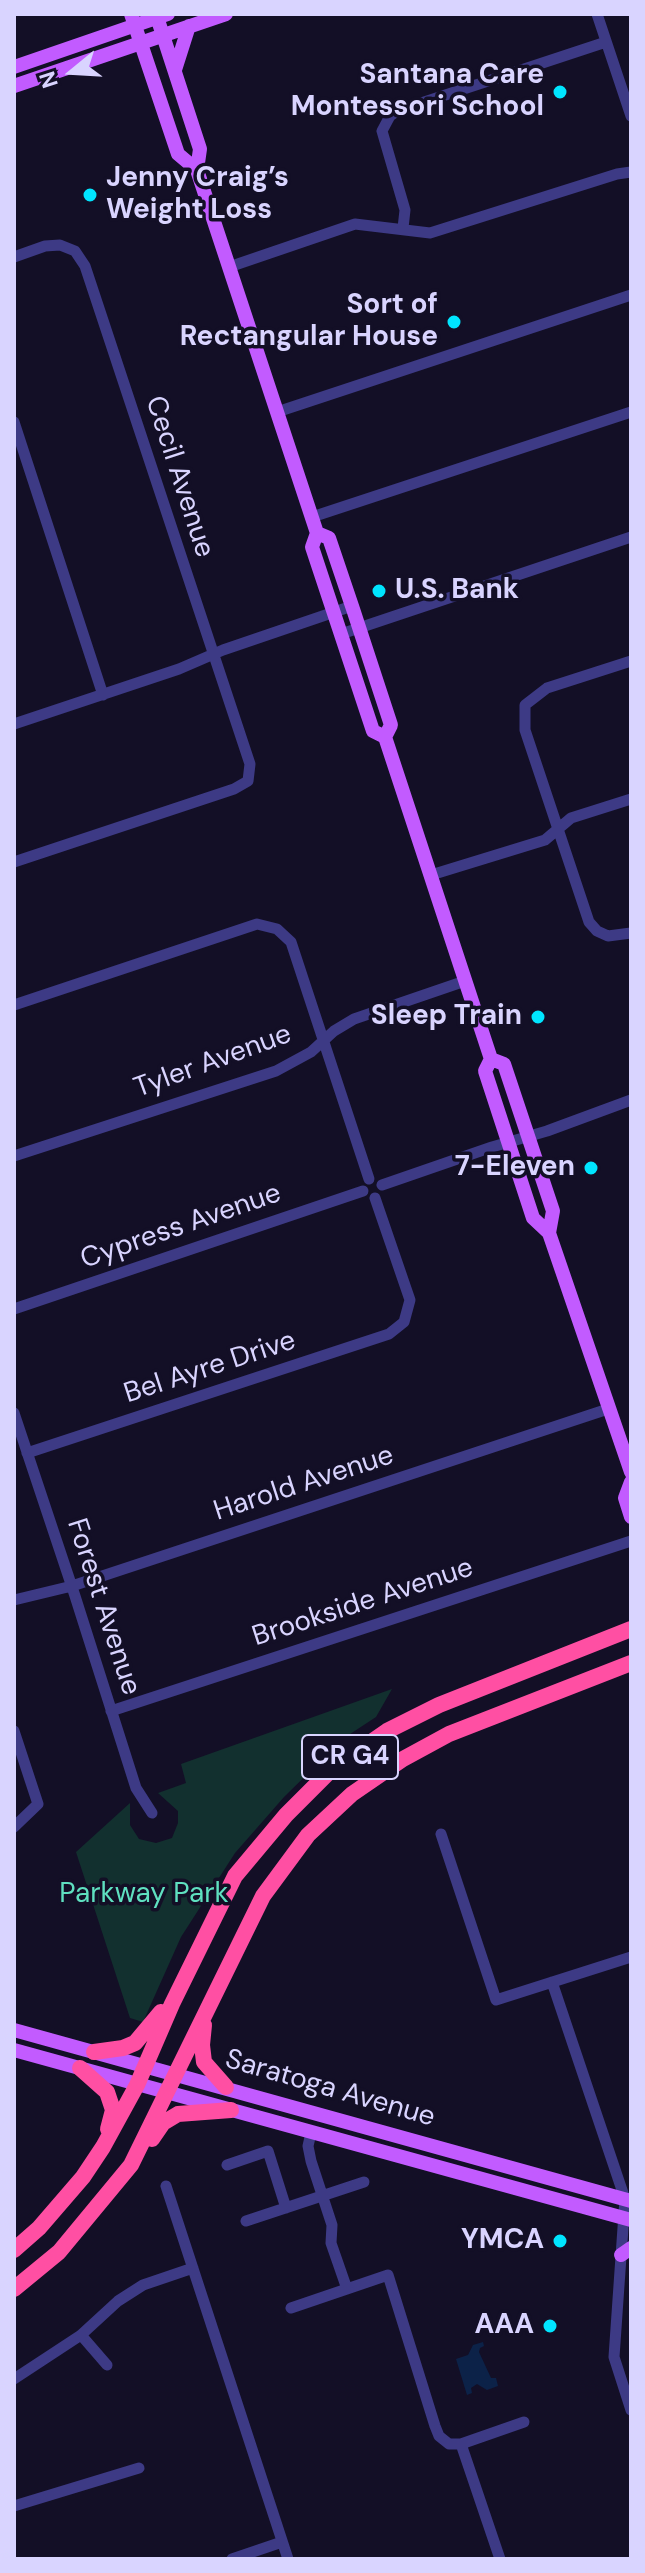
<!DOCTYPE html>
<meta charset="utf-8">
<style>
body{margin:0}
#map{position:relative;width:645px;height:2573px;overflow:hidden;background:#130f26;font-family:"DM Sans",sans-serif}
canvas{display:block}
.frame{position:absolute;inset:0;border:16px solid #d9d4ff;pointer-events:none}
.north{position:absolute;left:32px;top:32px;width:80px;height:80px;-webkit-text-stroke:6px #130f26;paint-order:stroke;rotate:252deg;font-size:22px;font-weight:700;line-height:32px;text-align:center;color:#d9d4ff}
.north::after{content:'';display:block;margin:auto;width:28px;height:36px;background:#d9d4ff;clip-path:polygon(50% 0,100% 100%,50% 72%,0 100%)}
</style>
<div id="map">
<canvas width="645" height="2573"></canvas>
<div class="frame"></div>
<div class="north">N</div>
</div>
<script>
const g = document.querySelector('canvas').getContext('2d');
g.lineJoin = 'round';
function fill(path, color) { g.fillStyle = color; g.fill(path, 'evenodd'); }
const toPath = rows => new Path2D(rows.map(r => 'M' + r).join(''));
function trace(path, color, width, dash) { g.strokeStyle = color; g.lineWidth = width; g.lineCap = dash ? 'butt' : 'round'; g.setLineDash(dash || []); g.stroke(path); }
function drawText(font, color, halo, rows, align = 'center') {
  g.font = font + ' "DM Sans",sans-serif'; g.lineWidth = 7; g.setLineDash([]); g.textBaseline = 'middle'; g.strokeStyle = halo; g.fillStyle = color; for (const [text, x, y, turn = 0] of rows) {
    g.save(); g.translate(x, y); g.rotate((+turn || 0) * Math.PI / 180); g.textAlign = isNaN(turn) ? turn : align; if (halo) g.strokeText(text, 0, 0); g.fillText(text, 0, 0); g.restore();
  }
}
fill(toPath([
 [392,1689,376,1717,344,1738,284,1797,235,1853,181,1937,143,2022,130,2018,76,1852,130,1803,130,1825,139,1839,156,1843,172,1838,178,1823,178,1811,158,1793,186,1783,181,1764]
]), '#12302f');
fill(toPath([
 [483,2342,484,2346,480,2348,479,2352,491,2378,496,2378,498,2386,487,2390,477,2384,471,2388,472,2393,467,2395,456,2359,468,2355,473,2345]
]), '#0c2248');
trace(toPath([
 [597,14,631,116],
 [403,228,405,210,382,131,390,116,397,111,606,42],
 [14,257,45,246,60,245,75,251,85,266,250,764,248,781,234,789,14,862],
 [229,267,355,224,430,233,617,174,631,172],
 [277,412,631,295],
 [14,422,103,695],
 [312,517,631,412],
 [341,634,631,537],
 [631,661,547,688,525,705,525,730,589,922,597,931,608,936,631,933],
 [14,724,179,669,223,650,352,606],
 [431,875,545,840,571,818,631,799],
 [14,1005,257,924,277,929,291,942,369,1179],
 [14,1156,276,1071,311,1052,334,1031,354,1019,465,981],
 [382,1185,492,1147,547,1131,631,1100],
 [14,1309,363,1191],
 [14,1413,75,1596,136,1788,152,1813],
 [27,1453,389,1334,404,1322,410,1300,375,1198],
 [14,1600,72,1586,608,1409],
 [111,1711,631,1541],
 [14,1731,38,1804,14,1827],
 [441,1834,496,2000,631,1957],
 [552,1982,625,2199,614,2357,631,2410],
 [311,2133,308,2146,311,2161,332,2225,331,2243,347,2289],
 [227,2165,268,2151,286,2208],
 [166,2186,288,2559],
 [246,2221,364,2182],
 [291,2308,388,2275,435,2426,439,2436,449,2444,461,2444],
 [81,2335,107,2365],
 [14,2379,81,2335,118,2301,143,2285,193,2268],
 [14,2506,139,2468],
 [232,2559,282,2542],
 [500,2559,461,2444,524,2422]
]), '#3d3a85', 11);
trace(toPath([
 [131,14,178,154,197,170],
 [156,14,200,149,197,170,317,533,312,547,373,731,385,737,491,1059,485,1071,533,1218,549,1233],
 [14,67,168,14],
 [175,70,189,26],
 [14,86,226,14],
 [317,533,329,538,353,609,391,725,385,737],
 [491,1059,504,1064,553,1211,549,1233,631,1472],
 [631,1482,625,1498,631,1517],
 [14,2030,631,2201],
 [14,2050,631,2220],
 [621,2255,631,2248]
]), '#c25bff', 14);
trace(toPath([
 [204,2025,202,2045,204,2062,226,2087],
 [94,2052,123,2048,135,2043,161,2012],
 [80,2068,107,2092,113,2110,108,2129],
 [152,2139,163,2123,178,2114,231,2110],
 [14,2250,39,2228,83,2177,103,2147,137,2085,172,2004,235,1876,286,1815,332,1769,387,1731,439,1705,631,1629],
 [14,2289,59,2252,131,2165,263,1896,308,1835,352,1794,403,1759,449,1734,631,1663]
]), '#ff4fa3', 16);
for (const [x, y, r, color] of [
 [560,92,8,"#00e5ff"],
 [90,195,8,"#00e5ff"],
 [454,322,8,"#00e5ff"],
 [379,591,8,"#00e5ff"],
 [538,1017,8,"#00e5ff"],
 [591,1168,8,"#00e5ff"],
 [560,2241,8,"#00e5ff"],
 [550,2326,8,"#00e5ff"]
]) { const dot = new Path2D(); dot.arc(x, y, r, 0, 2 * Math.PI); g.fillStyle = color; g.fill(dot); trace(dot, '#130f26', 3); }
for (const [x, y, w] of [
 [350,1757,96]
]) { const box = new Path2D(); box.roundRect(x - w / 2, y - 22, w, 44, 6); g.fillStyle = '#130f26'; g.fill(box); trace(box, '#d9d4ff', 2); }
drawText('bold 26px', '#d9d4ff', null, [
 ["CR G4",350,1757]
]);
drawText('bold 28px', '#d9d4ff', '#130f26', [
 ["Santana Care",544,76],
 ["Montessori School",544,108],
 ["Jenny Craig’s",106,179,"left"],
 ["Weight Loss",106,211,"left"],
 ["Sort of",438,306],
 ["Rectangular House",438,338],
 ["U.S. Bank",395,591,"left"],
 ["Sleep Train",522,1017],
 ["7-Eleven",575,1168],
 ["YMCA",544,2241],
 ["AAA",534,2326]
], 'right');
drawText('28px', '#d9d4ff', '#130f26', [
 ["Cecil Avenue",179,477,72],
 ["Tyler Avenue",213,1062,-20],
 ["Cypress Avenue",181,1227,-19],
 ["Bel Ayre Drive",210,1368,-18],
 ["Harold Avenue",304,1484,-18],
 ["Brookside Avenue",363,1603,-18],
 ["Forest Avenue",103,1607,72],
 ["Saratoga Avenue",330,2089,16]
]);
drawText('28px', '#5fe0c0', '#130f26', [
 ["Parkway Park",144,1895]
]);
</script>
